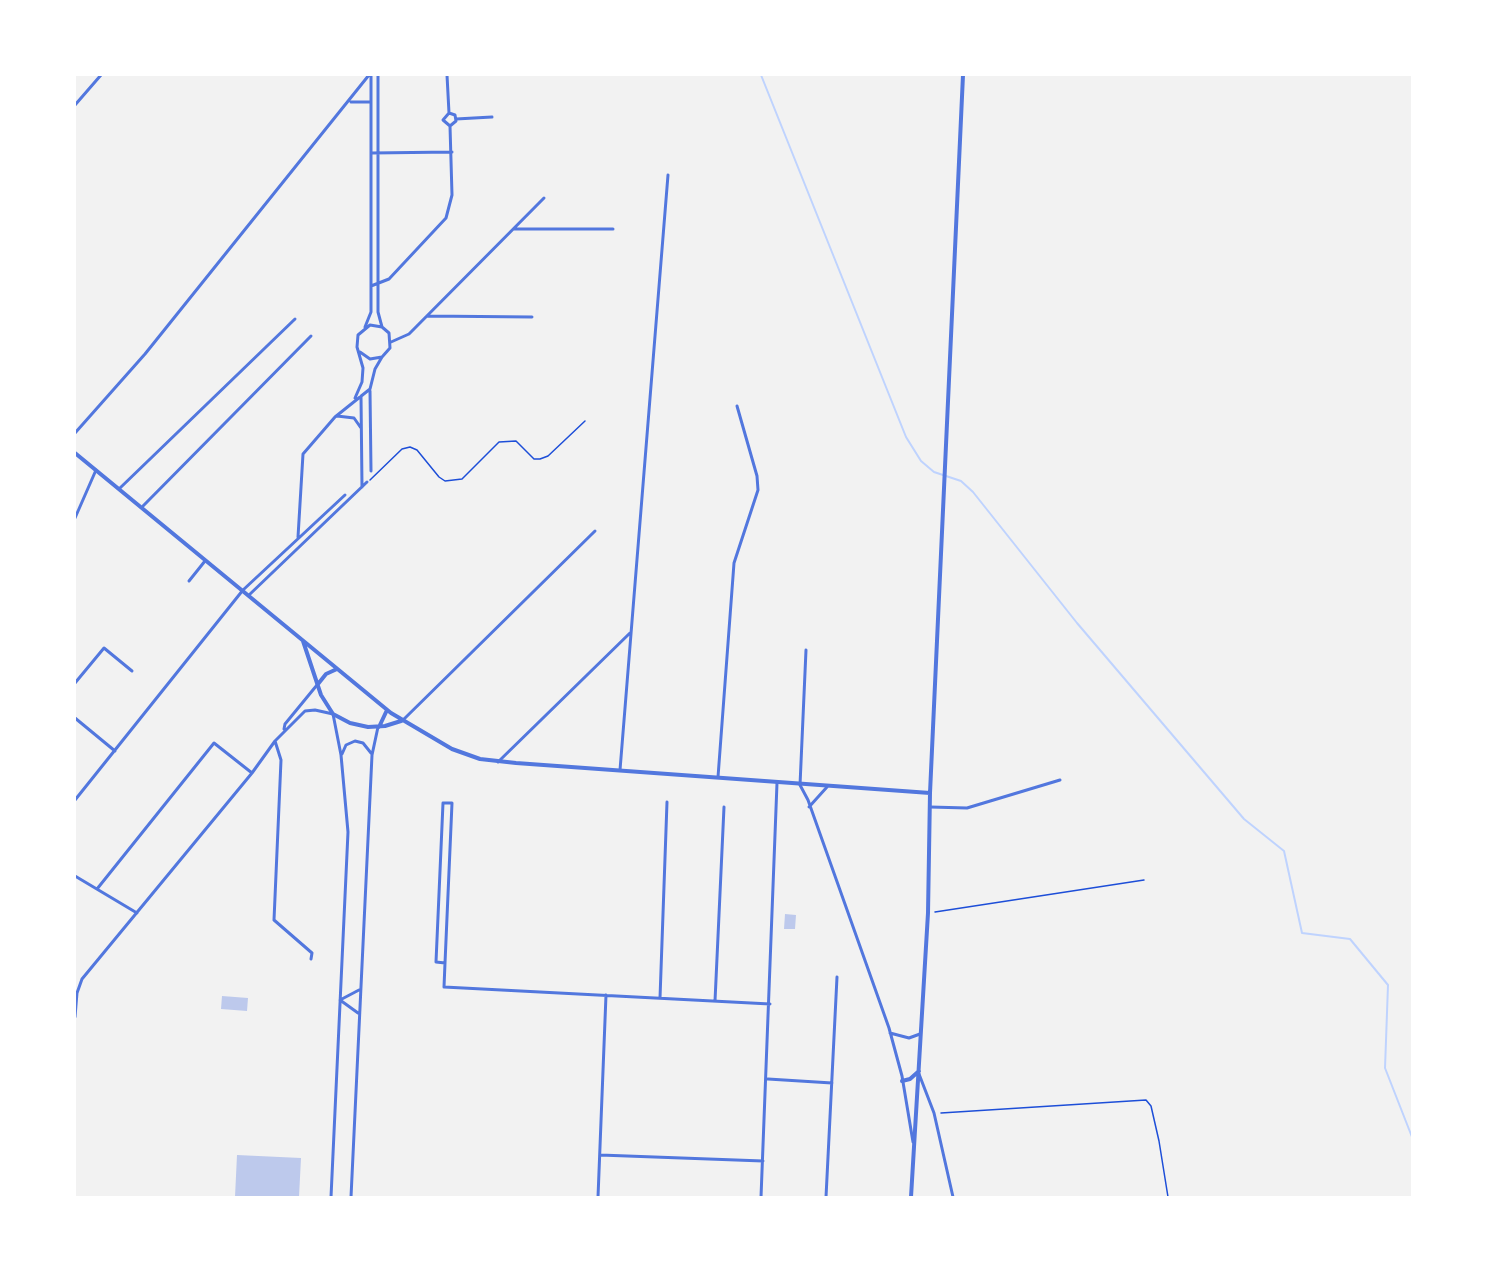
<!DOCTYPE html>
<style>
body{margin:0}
#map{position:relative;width:1487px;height:1272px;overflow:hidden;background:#f2f2f2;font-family:Manrope,sans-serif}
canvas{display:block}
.frame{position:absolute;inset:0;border:76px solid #fff;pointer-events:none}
</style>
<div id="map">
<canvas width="1487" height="1272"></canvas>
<div class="frame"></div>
</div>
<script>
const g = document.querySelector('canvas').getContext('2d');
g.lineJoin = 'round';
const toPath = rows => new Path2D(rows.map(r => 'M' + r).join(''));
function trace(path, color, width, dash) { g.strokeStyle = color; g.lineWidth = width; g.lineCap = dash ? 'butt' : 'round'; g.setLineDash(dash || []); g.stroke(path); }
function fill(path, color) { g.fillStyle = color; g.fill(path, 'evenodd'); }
trace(toPath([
 [761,75,906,437,921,461,934,472,961,481,973,492,1077,623,1244,819,1284,851,1302,933,1350,939,1388,985,1385,1068,1412,1137]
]), '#bfd3fe', 2);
fill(toPath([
 [785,914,796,915,795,929,784,929],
 [222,996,248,998,247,1011,221,1009],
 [237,1155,301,1158,299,1197,235,1197]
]), '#bdc9ec');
trace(toPath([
 [370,480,402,449,410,447,417,450,439,477,445,481,462,479,499,442,516,441,534,459,540,459,548,456,585,421],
 [935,912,1144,880],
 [941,1113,1146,1100,1151,1106,1159,1141,1168,1197]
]), '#1d4ed8', 1.5);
trace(toPath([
 [378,75,378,312,382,327],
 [447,75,449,113],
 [351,102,371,102],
 [75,105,101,75],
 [456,119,492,117],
 [372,153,452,152],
 [514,229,613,229],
 [371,286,389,279,446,218,452,195,450,126,456,121,455,115,449,113,443,120,450,126],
 [427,316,532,317],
 [365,327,371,312,371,75],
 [391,342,409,334,544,198],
 [370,391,371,471],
 [361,396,362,487],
 [355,398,362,382,363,368,357,347,358,335,370,325,382,327,389,333,390,348,382,357,370,359,360,352],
 [337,416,354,418,361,428],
 [75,433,145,354,369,75],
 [120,488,295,319],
 [143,506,311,336],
 [75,518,96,470],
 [298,537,303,454,335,417,370,389,375,369,382,357],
 [189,581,205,561],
 [249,595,367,482],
 [806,650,800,785,808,800,889,1028,902,1076,913,1142],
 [75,683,104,648,132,671],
 [75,718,115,751],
 [402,721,595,531],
 [284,729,285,724,317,685],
 [275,741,281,760,274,920,312,953,311,959],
 [342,754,346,745,355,741,363,743,371,753],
 [498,762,630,633],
 [620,770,668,175],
 [718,777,734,563,758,490,757,476,737,406],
 [75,800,243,590,345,495],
 [443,803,452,803,445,963,436,962,443,803],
 [809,807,827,787],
 [930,807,967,808,1060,780],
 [75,876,137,913],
 [97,889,214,743,252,773],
 [445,963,444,987,770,1004],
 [660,998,667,802],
 [715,1001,724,807],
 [358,1013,340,1000,359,990],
 [75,1017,77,993,82,979,252,773,275,741,305,711,315,710,333,714,341,755,348,832,331,1197],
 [890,1033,909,1038,920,1034],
 [919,1074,934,1113,953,1197],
 [768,1079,832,1083],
 [600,1155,763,1161],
 [351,1197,372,755,378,727],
 [598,1197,606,995],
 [761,1197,777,783],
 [826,1197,837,977]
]), '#5277de', 3);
trace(toPath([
 [75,453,391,713,452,749,480,759,516,763,930,793],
 [303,641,321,695,333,714,350,723,368,727,385,726,401,721],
 [318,684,326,674,337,669],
 [379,727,387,710],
 [902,1081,910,1079,919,1071],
 [911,1197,928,913,930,793,963,75]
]), '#5277de', 4);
</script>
